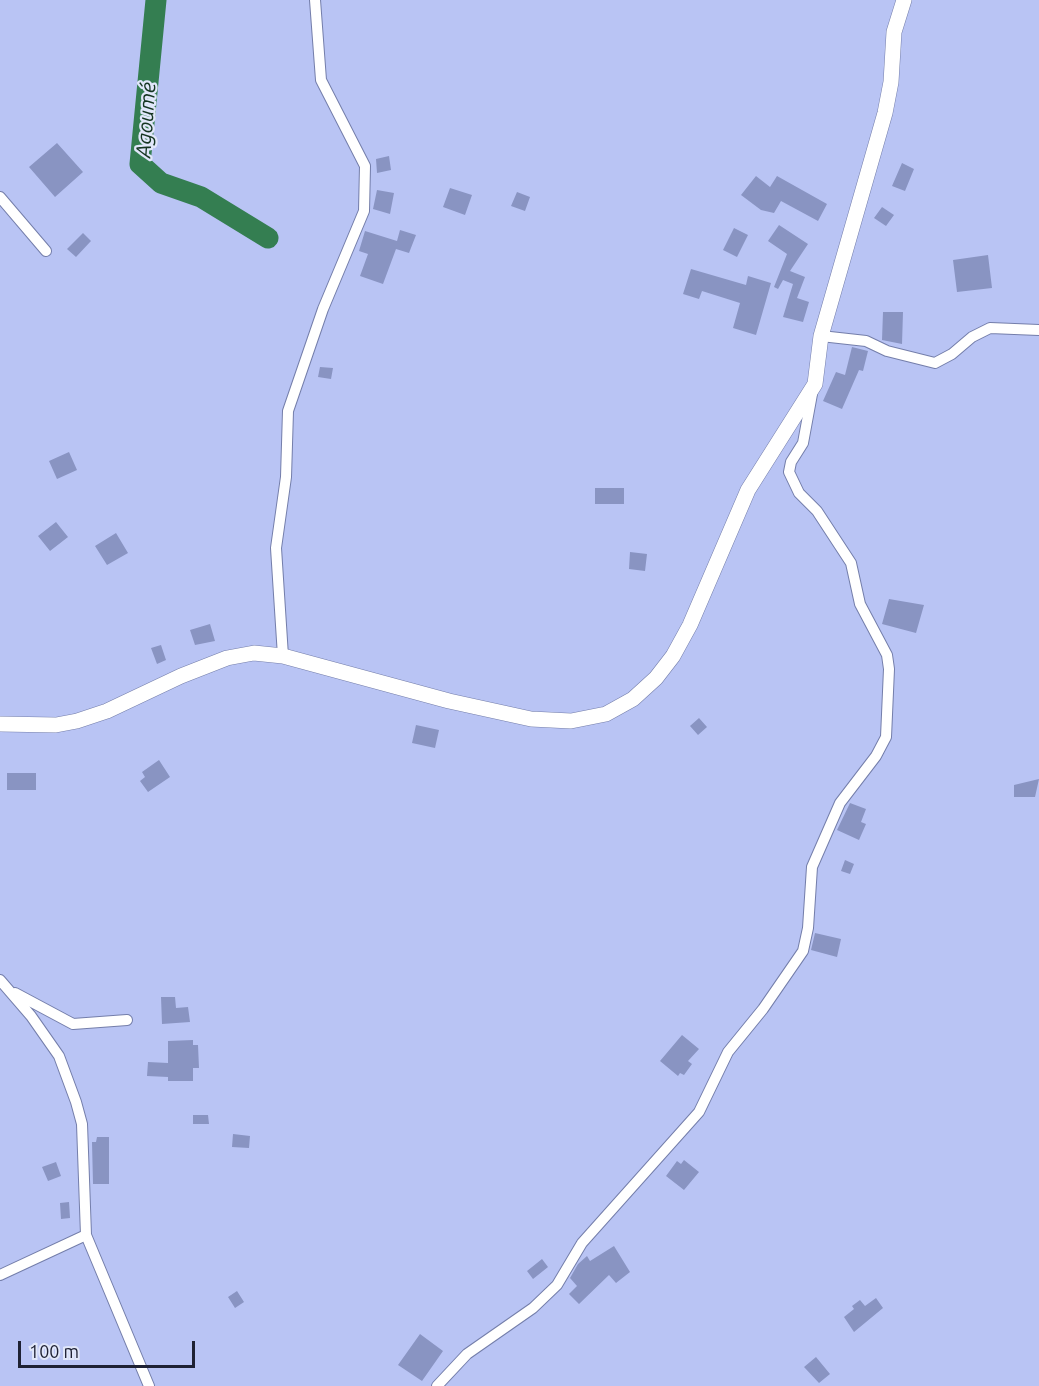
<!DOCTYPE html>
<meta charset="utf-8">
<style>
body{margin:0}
#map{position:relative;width:1039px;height:1386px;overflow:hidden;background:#b9c4f4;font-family:Ubuntu,sans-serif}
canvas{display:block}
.scale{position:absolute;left:18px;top:1341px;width:177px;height:27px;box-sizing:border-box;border:3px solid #1e2133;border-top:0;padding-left:8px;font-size:18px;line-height:21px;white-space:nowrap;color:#1e2133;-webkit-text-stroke:4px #e1e7fa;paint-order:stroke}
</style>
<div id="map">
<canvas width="1039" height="1386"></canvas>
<div class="scale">100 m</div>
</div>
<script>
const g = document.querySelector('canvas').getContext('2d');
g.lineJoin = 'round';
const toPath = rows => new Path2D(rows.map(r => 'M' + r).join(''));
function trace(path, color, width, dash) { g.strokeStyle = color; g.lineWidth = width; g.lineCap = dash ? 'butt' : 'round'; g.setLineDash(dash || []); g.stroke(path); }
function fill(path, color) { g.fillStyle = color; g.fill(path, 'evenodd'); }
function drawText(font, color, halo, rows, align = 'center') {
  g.font = font + ' Ubuntu,sans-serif'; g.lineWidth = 4.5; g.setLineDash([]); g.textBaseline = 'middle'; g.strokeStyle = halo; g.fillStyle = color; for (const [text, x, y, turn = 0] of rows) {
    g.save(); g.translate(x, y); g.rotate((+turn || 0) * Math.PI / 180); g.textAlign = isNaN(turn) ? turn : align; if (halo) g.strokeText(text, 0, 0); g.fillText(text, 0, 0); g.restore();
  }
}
trace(toPath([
 [156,0,140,164,161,183,201,197,268,238]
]), '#347e51', 21);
fill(toPath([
 [57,143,83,172,55,197,29,167],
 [389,156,391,170,377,173,376,159],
 [902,163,914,169,905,191,892,186],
 [756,176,770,187,777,176,827,204,818,221,781,201,774,213,761,210,741,195],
 [450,188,472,195,465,215,443,207],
 [377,190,394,193,390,214,373,209],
 [517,192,530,197,525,211,511,206],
 [882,207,894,215,886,226,874,218],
 [779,225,808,244,790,271,805,277,797,298,809,302,803,322,783,317,793,284,783,280,778,289,774,287,787,254,768,241],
 [734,228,748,235,737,257,723,250],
 [400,230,416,235,409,253,396,249,383,284,360,276,368,254,359,251,365,231,397,241],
 [83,233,91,241,76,257,67,249],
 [988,255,992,288,957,292,953,260],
 [691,269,746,285,748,276,771,283,756,335,733,328,740,303,702,291,699,299,683,294],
 [883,312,903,312,902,344,882,340],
 [852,347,868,351,863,371,859,370,842,409,823,401,836,372,845,375],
 [320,367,333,368,331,379,318,377],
 [69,452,77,470,57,479,49,461],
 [595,488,624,488,624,504,595,504],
 [56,522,68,537,50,551,38,536],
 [116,533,128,553,107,565,95,546],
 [630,552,647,554,645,571,629,569],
 [889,599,924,605,916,633,882,624],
 [210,624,215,641,195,645,190,630],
 [161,645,166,660,157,664,151,648],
 [699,718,707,727,698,735,690,726],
 [416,725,439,730,435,748,412,743],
 [159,760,170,777,148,792,140,781,145,777,142,772],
 [7,773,36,773,36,790,7,790],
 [1039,779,1035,797,1014,797,1014,785],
 [850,803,866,809,861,822,866,824,859,840,837,830],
 [845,860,854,864,850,874,841,871],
 [815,933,841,939,837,957,811,950],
 [161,997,175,997,176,1008,188,1007,190,1022,162,1024],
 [682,1035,699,1049,688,1061,692,1064,684,1075,680,1073,678,1076,660,1061],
 [193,1040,193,1045,198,1045,199,1068,193,1068,193,1081,168,1081,168,1077,147,1076,148,1062,168,1063,168,1041],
 [193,1115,208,1115,209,1124,193,1124],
 [233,1134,250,1136,249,1148,232,1147],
 [97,1137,109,1137,109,1184,93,1184,92,1142,96,1142],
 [684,1160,699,1172,684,1190,666,1176,677,1161,681,1164],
 [56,1162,61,1176,48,1181,42,1167],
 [69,1202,70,1218,61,1219,60,1203],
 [614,1246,630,1272,616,1283,609,1275,579,1304,569,1294,577,1286,570,1278,578,1264,587,1256,590,1261],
 [542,1259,548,1267,533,1279,527,1271],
 [237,1291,244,1302,235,1308,228,1297],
 [876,1298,883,1308,854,1332,844,1317,854,1309,852,1306,860,1300,865,1306],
 [420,1334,443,1351,422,1381,398,1365],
 [816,1357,830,1374,819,1383,804,1367]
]), '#8994c2');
const street = toPath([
 [0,197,46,251],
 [821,336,866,341,887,351,935,363,952,354,972,337,990,328,1039,330],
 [283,656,276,548,286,477,288,411,323,309,364,211,365,166,321,80,315,0],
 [0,980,31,1016,59,1056,76,1102,82,1124,86,1235,149,1386],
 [15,993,73,1024,127,1020],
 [0,1275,86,1235],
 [437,1386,467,1354,533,1308,557,1285,582,1243,699,1112,728,1052,763,1009,803,951,808,928,812,867,840,803,876,756,886,737,889,669,887,655,860,604,851,563,817,511,799,493,789,472,791,462,803,443,812,394]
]);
const secondary = toPath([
 [0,724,56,725,77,721,107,711,181,676,227,658,254,653,283,656,449,701,531,719,571,721,606,714,633,699,656,678,673,656,690,625,748,490,815,384,821,336,885,113,891,82,894,32,904,0]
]);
trace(street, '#747eaa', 12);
trace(secondary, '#747eaa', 16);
trace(street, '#fff', 10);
trace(secondary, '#fff', 15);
drawText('italic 21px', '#153521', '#e1e7fa', [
 ["Agoumé",146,120,-86]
]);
</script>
